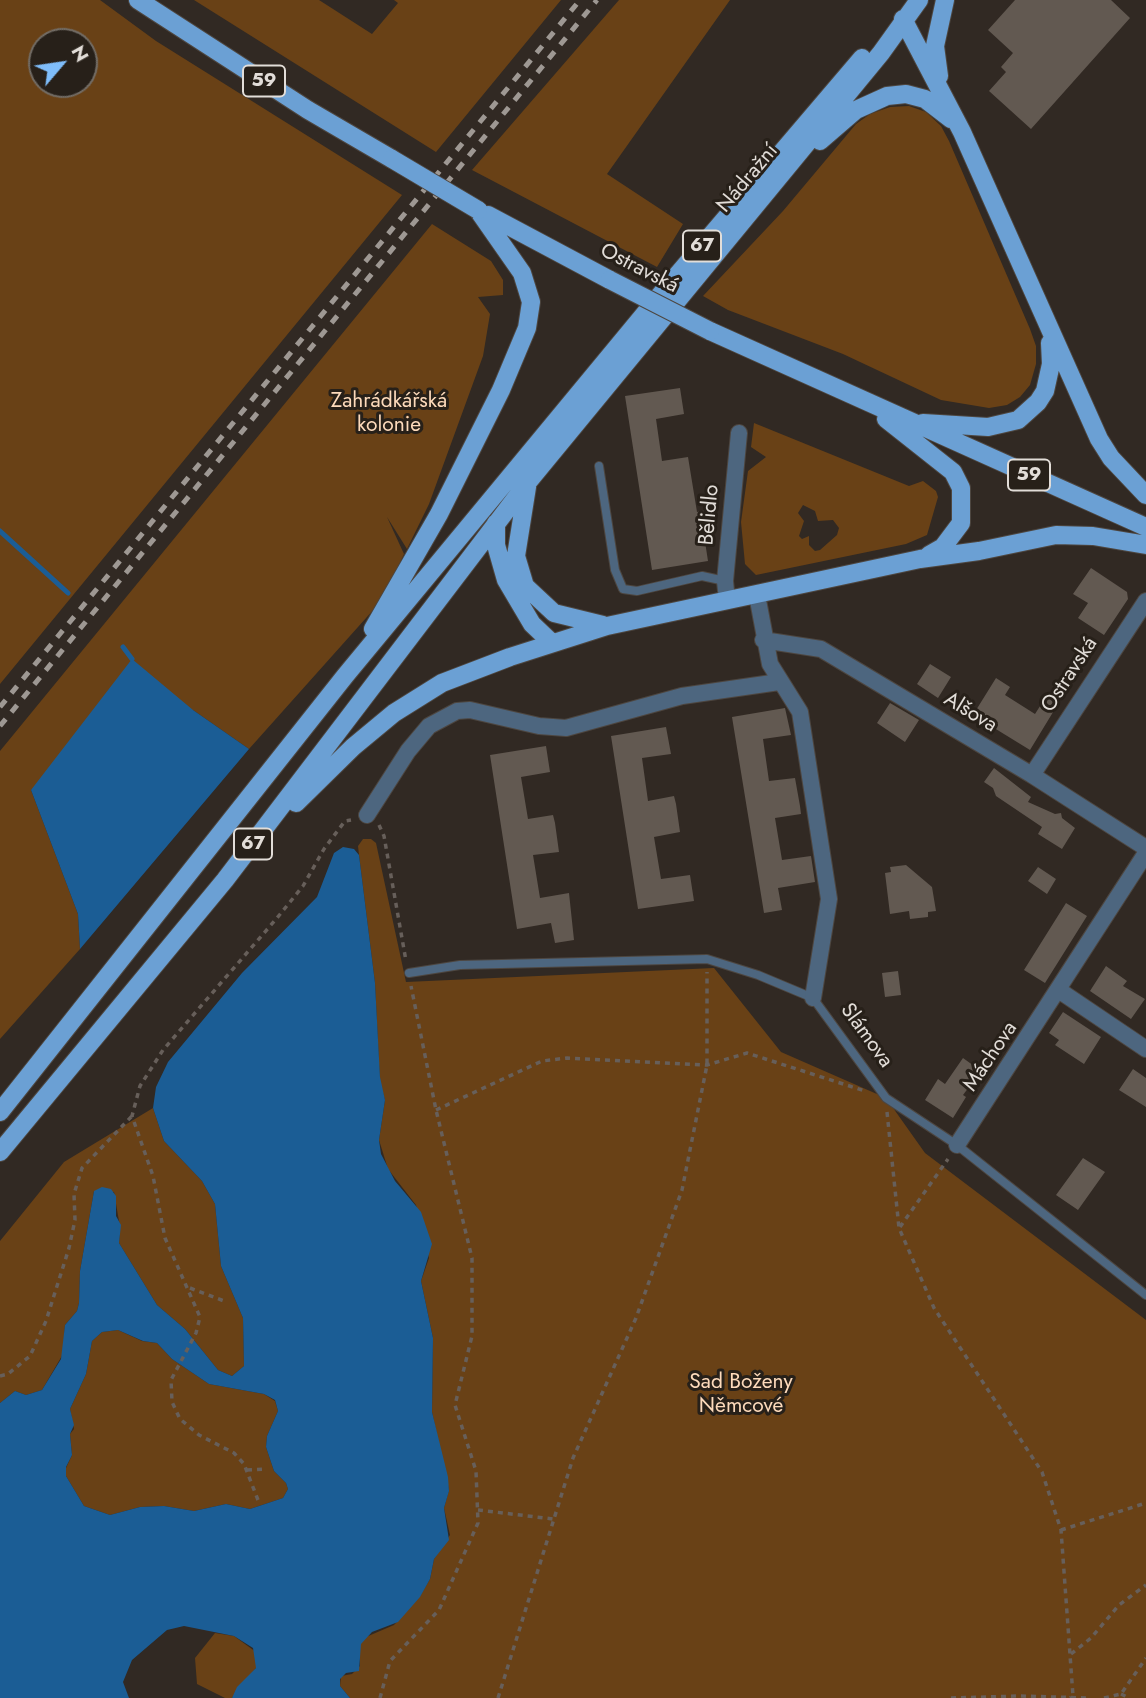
<!DOCTYPE html>
<meta charset="utf-8">
<style>
body{margin:0}
#map{position:relative;width:1146px;height:1698px;overflow:hidden;background:#312923;font-family:Jost,sans-serif}
canvas{display:block}
.north{position:absolute;left:28px;top:28px;width:70px;height:70px;box-sizing:border-box;background:#272019;border:2px solid #726c65;border-radius:50%;rotate:61deg;font-size:19px;font-weight:700;line-height:28px;text-align:center;color:#e2ddd8}
.north::after{content:'';display:block;margin:auto;width:24px;height:32px;background:#7fbdfa;clip-path:polygon(50% 0,100% 100%,50% 72%,0 100%)}
</style>
<div id="map">
<canvas width="1146" height="1698"></canvas>
<div class="north">N</div>
</div>
<script>
const g = document.querySelector('canvas').getContext('2d');
g.lineJoin = 'round';
function fill(path, color) { g.fillStyle = color; g.fill(path, 'evenodd'); }
const toPath = rows => new Path2D(rows.map(r => 'M' + r).join(''));
function trace(path, color, width, dash) { g.strokeStyle = color; g.lineWidth = width; g.lineCap = dash ? 'butt' : 'round'; g.setLineDash(dash || []); g.stroke(path); }
function drawText(font, color, halo, rows, align = 'center') {
  g.font = font + ' Jost,sans-serif'; g.lineWidth = 6; g.setLineDash([]); g.textBaseline = 'middle'; g.strokeStyle = halo; g.fillStyle = color; for (const [text, x, y, turn = 0] of rows) {
    g.save(); g.translate(x, y); g.rotate((+turn || 0) * Math.PI / 180); g.textAlign = isNaN(turn) ? turn : align; if (halo) g.strokeText(text, 0, 0); g.fillText(text, 0, 0); g.restore();
  }
}
fill(toPath([
 [0,0,100,0,156,41,402,195,0,684],
 [42,42,84,42,84,84,42,84],
 [194,0,319,0,372,34,398,3,394,0,561,0,436,152],
 [619,0,730,0,607,174,683,224,657,267,472,170],
 [909,106,926,112,941,126,949,141,1030,329,1036,346,1036,364,1030,385,1020,397,1007,405,989,408,941,400,843,354,728,310,703,296,783,211,856,124,870,114,890,107],
 [432,224,491,261,503,280,503,295,478,297,490,314,483,356,429,504,407,549,387,517,404,554,383,599,249,749,193,710,31,790,78,914,80,949,0,1039,0,751],
 [754,423,909,486,923,481,936,491,938,497,927,535,906,544,756,575,745,564,741,522,748,471,766,457,751,447],
 [803,505,815,511,818,521,833,520,839,528,837,535,820,550,815,551,809,545,809,536,802,539,799,536,804,521,798,513],
 [363,839,371,839,376,843,406,982,714,968,781,1052,886,1098,925,1153,1146,1320,1146,1698,350,1698,340,1686,341,1676,352,1674,360,1666,360,1644,366,1637,394,1625,420,1596,430,1579,434,1559,450,1535,444,1508,449,1490,432,1412,433,1338,421,1281,429,1258,416,1205,388,1169,379,1140,385,1100,380,1083,375,983,359,855,358,846],
 [153,1108,164,1141,202,1181,215,1204,221,1266,243,1318,244,1366,232,1376,218,1370,185,1329,157,1305,119,1243,120,1227,114,1192,94,1191,80,1271,79,1303,77,1311,65,1325,63,1354,42,1390,26,1395,15,1391,0,1403,0,1241,64,1162],
 [118,1330,142,1341,157,1343,172,1359,209,1384,264,1394,275,1401,278,1411,267,1436,266,1447,274,1471,286,1483,288,1489,283,1498,250,1509,226,1504,194,1511,164,1506,140,1507,110,1515,84,1506,66,1476,66,1468,72,1455,70,1434,74,1429,70,1409,86,1374,92,1341,102,1332],
 [215,1633,234,1636,256,1652,256,1668,232,1698,225,1698,197,1684,195,1658]
]), '#694116');
fill(toPath([
 [132,659,193,710,249,749,80,949,78,914,31,790],
 [343,847,354,849,359,855,375,983,380,1077,385,1100,379,1140,381,1154,395,1181,421,1212,432,1244,421,1281,433,1338,432,1412,448,1477,449,1491,444,1508,449,1540,434,1559,430,1579,420,1597,398,1622,372,1632,361,1644,359,1671,346,1673,340,1679,340,1686,350,1698,232,1698,237,1687,256,1668,253,1648,234,1636,184,1626,167,1630,132,1660,123,1682,129,1698,0,1698,0,1403,15,1391,26,1395,42,1390,61,1359,65,1325,77,1311,79,1303,80,1271,94,1191,102,1187,111,1189,116,1196,116,1216,121,1225,119,1243,157,1305,185,1329,218,1370,232,1376,244,1366,243,1318,221,1266,215,1204,202,1181,164,1141,153,1108,156,1087,168,1062,242,973,317,897,334,853],
 [118,1330,143,1341,157,1343,172,1359,209,1384,264,1394,275,1400,278,1411,267,1436,266,1447,274,1471,286,1483,288,1489,283,1498,250,1509,226,1504,194,1511,164,1506,140,1507,110,1515,84,1506,66,1476,66,1467,72,1455,70,1434,74,1425,70,1409,86,1374,92,1341,102,1332]
]), '#1b5d95');
trace(toPath([
 [0,531,68,593],
 [123,647,132,659]
]), '#1b5d95', 5);
fill(toPath([
 [1015,0,1111,0,1130,18,1031,129,989,91,1006,72,1001,67,1013,53,988,30],
 [680,388,684,414,656,419,662,461,688,457,697,512,707,510,710,534,704,535,708,561,652,570,625,396],
 [1091,568,1127,592,1128,599,1104,635,1078,618,1088,603,1073,594],
 [930,664,951,677,938,698,917,684],
 [996,678,1010,687,1005,695,1035,714,1049,692,1061,699,1030,750,973,715],
 [890,703,919,720,905,742,877,723],
 [785,708,791,735,763,739,769,781,795,778,800,806,801,814,775,818,782,860,811,856,815,882,778,888,782,910,764,913,732,717],
 [666,727,671,754,642,758,648,801,674,796,676,804,680,832,654,837,661,879,690,875,694,901,638,909,611,736],
 [546,746,550,772,521,777,528,819,553,815,555,823,559,852,533,855,540,898,569,893,574,940,555,943,551,923,517,929,490,755],
 [994,768,1031,797,1028,802,1055,814,1061,813,1062,818,1075,828,1062,849,1038,834,1042,827,996,796,993,788,984,782],
 [906,865,932,887,936,911,928,912,928,917,910,919,909,911,890,914,885,873,891,872,890,867],
 [1038,867,1056,879,1047,894,1028,881],
 [1066,903,1087,916,1045,983,1024,970],
 [1106,966,1127,981,1123,986,1145,999,1131,1019,1090,991],
 [898,971,901,995,885,997,882,973],
 [1063,1012,1101,1037,1084,1064,1055,1045,1059,1040,1049,1033],
 [963,1058,981,1071,963,1095,966,1097,953,1118,925,1100,938,1079,945,1084],
 [1133,1069,1146,1078,1146,1107,1119,1090],
 [1083,1158,1105,1172,1078,1210,1056,1195]
]), '#625951');
const service = toPath([
 [599,466,615,570,623,589,637,591,702,576,725,581],
 [409,973,460,965,707,959,758,975,813,998,886,1098,957,1145,1146,1295]
]);
const minor = toPath([
 [757,595,770,664,800,712,829,899,813,998],
 [727,601,725,581,739,433],
 [763,640,821,649,1032,775,1146,848],
 [1032,775,1146,601],
 [367,815,408,751,429,726,457,711,470,710,539,726,566,728,682,696,779,682],
 [1060,991,1146,1049],
 [957,1145,1146,853]
]);
const primary = toPath([
 [138,0,308,110,392,159],
 [903,19,962,132,1099,439,1111,458,1146,495],
 [939,76,935,46,945,0],
 [820,141,856,110,887,96,906,94,925,99,951,119],
 [488,215,610,280],
 [710,331,1146,527],
 [886,419,953,472,961,488,961,523,943,547,929,555],
 [923,423,988,427,1018,420,1038,402,1045,391,1051,364,1050,343],
 [527,487,516,556,525,586,554,613,603,625],
 [496,523,496,545,506,580,532,624,552,643],
 [373,629,439,514,501,390,527,328,531,302,522,273,478,210],
 [296,803,353,747,394,713,442,683,510,657,607,626,920,559,979,551,1056,535,1093,536,1146,545],
 [0,1112,345,676,661,294,862,58],
 [0,1152,225,880,528,482,881,53,919,0]
]);
trace(service, '#4d4640', 10);
trace(minor, '#4d4640', 18);
trace(primary, '#4d4640', 20);
trace(toPath([
 [379,825,384,836,406,961],
 [436,1110,542,1061,567,1058,707,1065,747,1053,865,1091],
 [887,1112,899,1228,934,1308,1042,1472,1061,1530,1073,1696,1070,1698],
 [900,1227,948,1159],
 [190,1288,224,1301],
 [0,1376,8,1374,30,1356,46,1321,69,1248,75,1220,74,1194,82,1168,132,1116],
 [247,1470,266,1469],
 [258,1500,244,1464,234,1453,199,1435,180,1419,172,1402,171,1380,196,1333,200,1317,165,1238,153,1176,132,1116,140,1086,163,1050,277,918,303,886,324,849,345,821,351,820],
 [478,1510,553,1519],
 [1061,1530,1146,1503],
 [1071,1654,1091,1638,1119,1605,1146,1585],
 [1121,1694,1129,1698],
 [380,1698,390,1661,439,1610,478,1523,476,1471,455,1405,472,1336,472,1258,436,1110,411,986],
 [498,1698,573,1458,636,1318,682,1190,707,1065,707,972],
 [951,1698,1020,1696,1088,1698],
 [1104,1698,1121,1694,1146,1658]
]), '#675f5a', 3.5, [5, 5]);
trace(service, '#4d667f', 8);
trace(minor, '#4d667f', 16);
trace(primary, '#6ba0d4', 18);
trace(toPath([
 [0,707,580,0],
 [0,726,597,0]
]), '#9e9893', 5, [9, 9]);
const primaryBridge = toPath([
 [392,159,478,210],
 [610,280,710,331]
]);
trace(primaryBridge, '#4d4640', 20, []);
trace(primaryBridge, '#6ba0d4', 18);
for (const [x, y, w] of [
 [264,81,42],
 [702,246,38],
 [1029,475,42],
 [253,844,38]
]) { const box = new Path2D(); box.roundRect(x - w / 2, y - 15.5, w, 31, 5); g.fillStyle = '#272019'; g.fill(box); trace(box, '#e2ddd8', 2); }
drawText('bold 19px', '#e2ddd8', null, [
 ["59",264,81],
 ["67",702,246],
 ["59",1029,475],
 ["67",253,844]
]);
drawText('21px', '#e2ddd8', '#272019', [
 ["Nádražní",748,179,-50],
 ["Ostravská",639,269,27],
 ["Bělidlo",710,515,-85],
 ["Ostravská",1070,675,-57],
 ["Alšova",970,713,31],
 ["Slámova",866,1036,54],
 ["Máchova",991,1057,-56]
]);
drawText('21px', '#fddabb', '#272019', [
 ["Zahrádkářská",389,402],
 ["kolonie",389,426],
 ["Sad Boženy",741,1383],
 ["Němcové",741,1407]
]);
</script>
